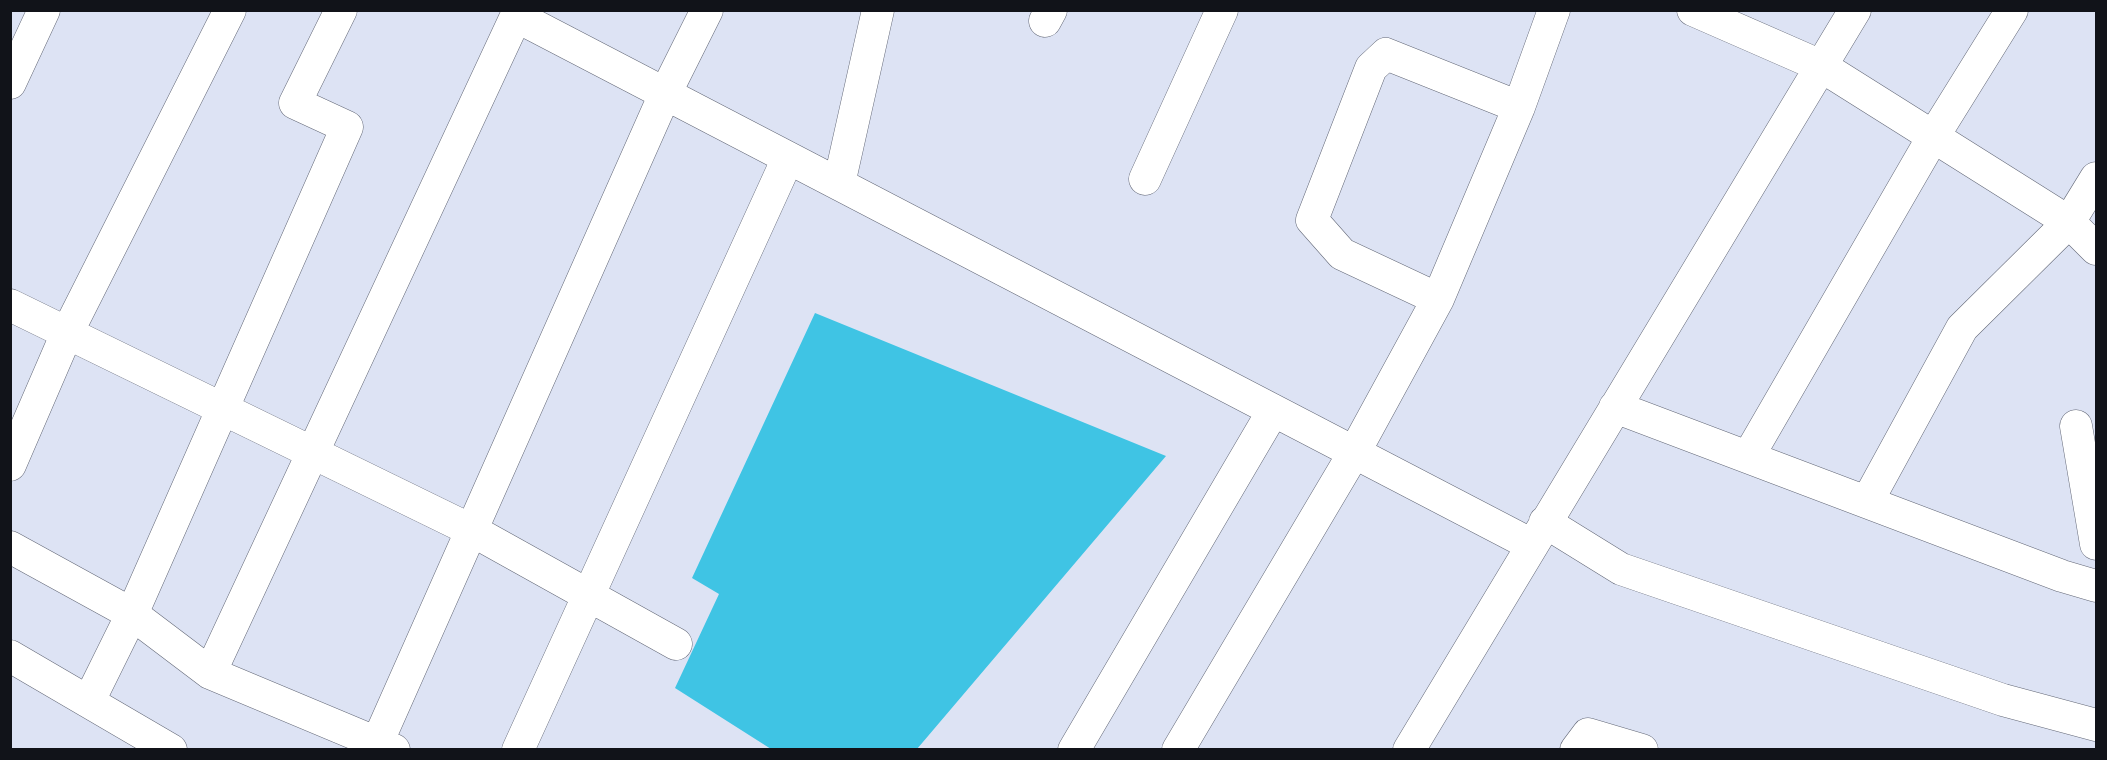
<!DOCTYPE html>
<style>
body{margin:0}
#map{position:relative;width:2107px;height:760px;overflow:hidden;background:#dde3f4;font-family:Quicksand,sans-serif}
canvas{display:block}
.frame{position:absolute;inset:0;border:12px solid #111319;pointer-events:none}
</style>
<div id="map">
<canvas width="2107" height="760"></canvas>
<div class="frame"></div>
</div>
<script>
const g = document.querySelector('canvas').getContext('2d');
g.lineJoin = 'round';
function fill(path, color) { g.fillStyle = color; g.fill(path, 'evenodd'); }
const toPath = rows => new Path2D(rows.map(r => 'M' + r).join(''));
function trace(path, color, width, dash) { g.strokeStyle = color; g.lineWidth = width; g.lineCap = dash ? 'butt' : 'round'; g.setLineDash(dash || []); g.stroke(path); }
fill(toPath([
 [815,313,1166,456,917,749,771,749,675,688,719,594,692,578]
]), '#3fc4e4');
const minor = toPath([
 [1693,10,1821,66,2069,222,2096,249],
 [516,16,1532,545],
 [1045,21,1051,10],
 [10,83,44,10],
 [1145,179,1222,10],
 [839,184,878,10],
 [1438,299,1342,254,1312,220,1371,68,1386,54,1519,107],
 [10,305,473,531,676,644],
 [1615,407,2062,576,2096,586],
 [2076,426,2096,544],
 [1748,457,1933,137,2012,10],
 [10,465,67,333,230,10],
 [1867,502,1962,328,2069,222,2096,178],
 [1545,522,1621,569,2003,700,2096,725],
 [10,547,132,614,210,673,394,750],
 [10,656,171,750],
 [210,673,519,10],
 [89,701,132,614,347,127,295,103,341,10],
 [374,750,665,94,707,10],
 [518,750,788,158],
 [1074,750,1273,411],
 [1178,750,1354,453,1438,299,1519,107,1554,10],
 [1409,750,1855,10],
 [1576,750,1588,734,1642,750]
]);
trace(minor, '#636877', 33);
trace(minor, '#fff', 32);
</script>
